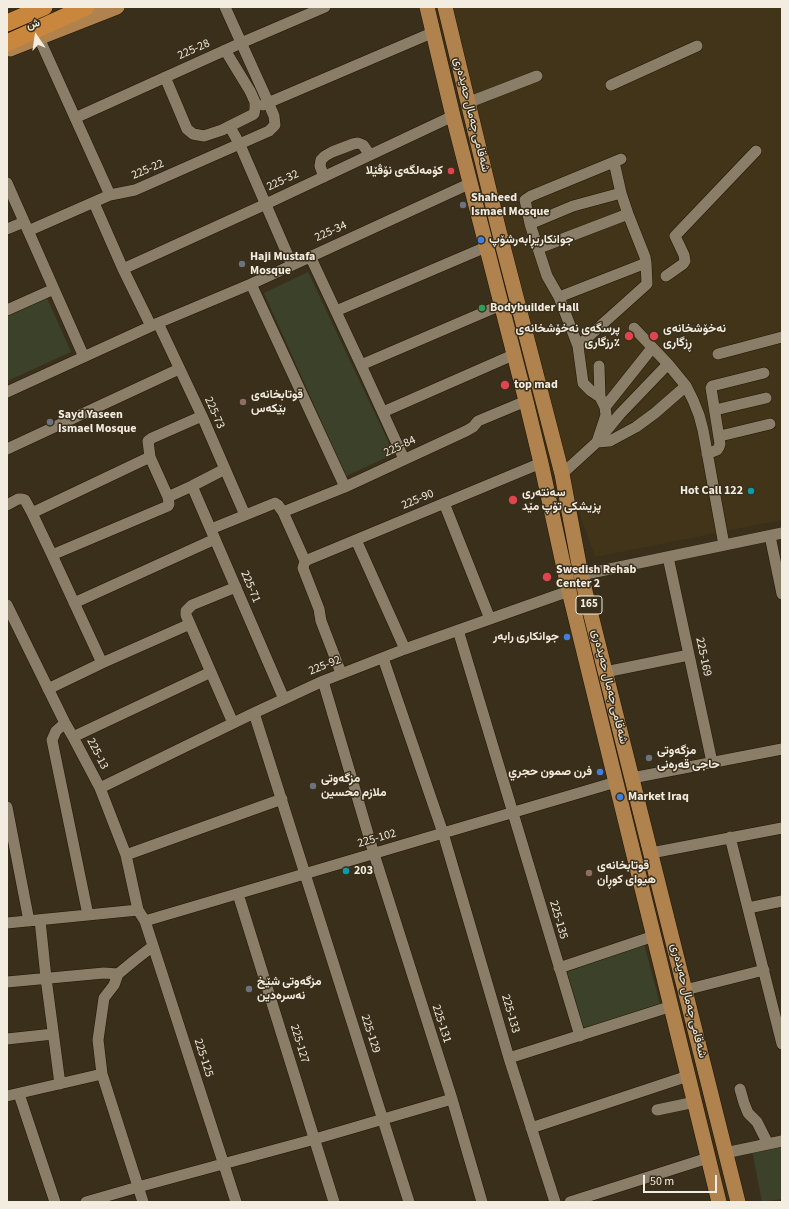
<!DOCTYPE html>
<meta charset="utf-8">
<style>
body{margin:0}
#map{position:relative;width:789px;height:1209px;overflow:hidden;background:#3a2f1b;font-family:"Source Sans 3",Vazirmatn,sans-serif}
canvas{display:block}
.frame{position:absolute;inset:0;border:8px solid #f3ece0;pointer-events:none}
.north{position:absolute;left:16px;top:16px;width:40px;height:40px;-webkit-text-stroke:3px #3a2f1b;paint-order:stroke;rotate:347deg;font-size:11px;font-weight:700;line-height:16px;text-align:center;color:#f3ece0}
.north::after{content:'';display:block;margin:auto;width:14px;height:18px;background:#f3ece0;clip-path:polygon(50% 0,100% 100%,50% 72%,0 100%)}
.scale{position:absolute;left:643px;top:1175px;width:74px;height:18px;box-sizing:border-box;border:2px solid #f3ece0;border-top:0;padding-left:5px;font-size:12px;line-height:14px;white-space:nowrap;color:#f3ece0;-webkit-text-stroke:3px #3a2f1b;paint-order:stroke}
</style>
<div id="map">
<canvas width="789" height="1209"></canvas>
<div class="frame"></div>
<div class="north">ش</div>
<div class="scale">50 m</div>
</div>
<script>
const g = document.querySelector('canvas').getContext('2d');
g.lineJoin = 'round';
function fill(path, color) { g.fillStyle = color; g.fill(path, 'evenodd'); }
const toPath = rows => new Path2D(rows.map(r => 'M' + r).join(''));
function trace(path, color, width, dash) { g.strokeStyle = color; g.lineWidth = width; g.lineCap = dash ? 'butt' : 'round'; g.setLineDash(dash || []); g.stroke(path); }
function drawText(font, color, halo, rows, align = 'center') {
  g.font = font + ' "Source Sans 3",Vazirmatn,sans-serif'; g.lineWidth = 3; g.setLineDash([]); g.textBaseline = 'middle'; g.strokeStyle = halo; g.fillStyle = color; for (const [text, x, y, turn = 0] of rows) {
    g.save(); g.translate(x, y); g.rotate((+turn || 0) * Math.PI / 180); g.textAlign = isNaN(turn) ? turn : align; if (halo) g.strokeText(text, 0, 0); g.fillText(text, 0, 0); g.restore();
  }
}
fill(toPath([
 [452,7,782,7,782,520,595,557,555,445]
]), '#423419');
fill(toPath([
 [308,272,394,454,346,476,264,293],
 [47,298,71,352,7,381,7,316],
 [644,944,660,1004,584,1029,567,972],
 [782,1144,782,1199,762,1202,752,1150]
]), '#3c4229');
const minor = toPath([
 [39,38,110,195],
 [165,77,187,129,193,134,204,136,222,130,254,114,255,109,255,102,250,91,225,50],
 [611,85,697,46],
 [467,103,537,76],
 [263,105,434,32],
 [75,118,241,43,325,7],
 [230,127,240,145,292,265],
 [621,159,531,196,525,200,530,224,547,276,559,297,578,346,583,383,591,391,600,397,605,407,606,415,597,442,610,441,636,427,655,413,686,386],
 [324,177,320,166,321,160,325,156,332,152,353,144,358,143,363,145,370,155],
 [7,183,84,357],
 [94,203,123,269,151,326],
 [530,224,573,206,621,193],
 [7,229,24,222],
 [28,231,110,195,135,190,269,131,275,125,274,116,268,102,225,7],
 [539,248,628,214],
 [310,256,361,365,404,459],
 [123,269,266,204,453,116],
 [666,276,683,264,685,261,684,255,675,236,756,151],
 [251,284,345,487],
 [559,297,646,263,645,257,628,214,621,193,614,162],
 [7,310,54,289],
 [336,311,486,247],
 [158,323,202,416,245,515],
 [634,328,668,364,686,386,693,400,699,415,703,430,724,545],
 [578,346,647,284,646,263],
 [718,354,782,337],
 [361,365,501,305],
 [599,366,600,397],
 [7,392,158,323,251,284,471,183],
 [605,407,652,348],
 [715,410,766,398],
 [383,412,513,355],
 [720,436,770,424],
 [7,449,179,369],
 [707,454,717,450,719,447,720,444,711,388,712,386,764,373],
 [562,474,597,442,620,414,668,364],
 [192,486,284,699],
 [168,497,150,457,148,441,152,438,202,416],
 [444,503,490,619],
 [7,505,18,499,22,499,25,500,32,513,150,457],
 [283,512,345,487,466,431,473,427,478,421,526,401],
 [32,513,52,555,102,663],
 [211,529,275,503,278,505,283,512,305,561,303,568,319,609,321,621,341,673],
 [770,536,782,594],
 [356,540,405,649],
 [52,555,168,506,169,504,168,497,192,486,225,469],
 [668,557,712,762],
 [305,561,541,463],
 [581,575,782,533],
 [74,603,215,539],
 [7,605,65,723,73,737,100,788,126,855,138,910,145,921,236,1202],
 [458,630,580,1036],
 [383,658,443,833,509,1058,555,1202],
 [605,672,689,655],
 [323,681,374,854,452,1099,482,1202],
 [48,689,102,663,190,624],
 [254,713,409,1202],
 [65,723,56,731,52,740,88,915],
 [233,723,186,615,186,611,192,605,236,587],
 [73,737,211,672],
 [632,778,782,749],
 [100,788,254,713,323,681,405,649,569,591],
 [7,807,29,921],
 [730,837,782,1044],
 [651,853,782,828],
 [126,855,282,799],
 [238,894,334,1202],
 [748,908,782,901],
 [40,920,46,978,60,1084],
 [145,921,616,782],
 [7,923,138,910],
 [559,968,654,936],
 [7,982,104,973,118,974],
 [685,990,764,970],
 [7,1039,53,1034],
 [509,1058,672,1006],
 [740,1089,744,1103,748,1113,757,1122,768,1144],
 [19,1094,55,1202],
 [7,1096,102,1074],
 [657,1110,695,1102],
 [531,1128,688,1076],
 [725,1153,782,1141],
 [86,1202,138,1187,315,1139,452,1099],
 [143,1202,102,1074,98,1040,104,998,114,985,118,974,135,960,153,946],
 [570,1202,708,1158]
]);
const major = toPath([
 [427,7,453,116,526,401,541,463,569,591,719,1202],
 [445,7,498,227,562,474,581,575,738,1202],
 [10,49,117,7]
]);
const highway = toPath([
 [7,23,44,7],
 [7,43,86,7]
]);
trace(minor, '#211704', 12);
trace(major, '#211704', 16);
trace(highway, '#211704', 18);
trace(minor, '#8b7e68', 11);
trace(major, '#b0834e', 15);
trace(highway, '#c9863d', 17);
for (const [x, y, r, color] of [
 [451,171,4,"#e0444e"],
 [463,205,4,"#6b7280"],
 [481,240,4,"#3f7fe0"],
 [242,264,4,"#6b7280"],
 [482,308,4,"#2e9e5b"],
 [629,336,5,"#e0444e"],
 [654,336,5,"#e0444e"],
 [505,385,5,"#e0444e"],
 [243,402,4,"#8d6e63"],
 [50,422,4,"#6b7280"],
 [751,491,4,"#0f9aa8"],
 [513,500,5,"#e0444e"],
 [547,577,5,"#e0444e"],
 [567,637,4,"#3f7fe0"],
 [649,758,4,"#6b7280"],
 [600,772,4,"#3f7fe0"],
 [313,786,4,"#6b7280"],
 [620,797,4,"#3f7fe0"],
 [346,871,4,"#0f9aa8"],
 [589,873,4,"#8d6e63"],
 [249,989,4,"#6b7280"]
]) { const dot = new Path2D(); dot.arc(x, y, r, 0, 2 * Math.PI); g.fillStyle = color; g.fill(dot); trace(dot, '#3a2f1b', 1.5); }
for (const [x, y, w] of [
 [589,605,26]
]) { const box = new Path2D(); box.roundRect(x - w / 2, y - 9, w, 18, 3); g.fillStyle = '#3a2f1b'; g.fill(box); trace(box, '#f3ece0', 1); }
drawText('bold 11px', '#f3ece0', null, [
 ["165",589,605]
]);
drawText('12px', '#f3ece0', '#3a2f1b', [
 ["225-28",194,50,-24],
 ["شەقامی جەمال حەیدەری",471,115,76],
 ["225-22",148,170,-23],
 ["225-32",283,181,-25],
 ["225-34",331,232,-24],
 ["225-73",214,413,66],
 ["225-84",400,447,-25],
 ["225-90",418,500,-23],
 ["225-71",250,587,67],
 ["225-169",703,657,78],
 ["225-92",325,666,-22],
 ["شەقامی جەمال حەیدەری",609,687,76],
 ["225-13",97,754,63],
 ["225-102",377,839,-16],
 ["225-135",558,920,74],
 ["شەقامی جەمال حەیدەری",688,1001,76],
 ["225-133",510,1014,74],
 ["225-131",441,1024,72],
 ["225-129",370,1034,72],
 ["225-127",299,1044,73],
 ["225-125",203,1058,72]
]);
drawText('bold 12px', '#f3ece0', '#3a2f1b', [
 ["كۆمەلگەی نۆڤێلا",443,171,"right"],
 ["Shaheed",471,198],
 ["Ismael Mosque",471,212],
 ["جوانكاریڕابەرشۆپ",489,240],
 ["Haji Mustafa",250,257],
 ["Mosque",250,271],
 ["Bodybuilder Hall",490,308],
 ["پرسگەی نەخۆشخانەی",620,329,"right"],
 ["رزگاری٪",620,343,"right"],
 ["نەخۆشخانەی",663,329],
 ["ڕزگاری",663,343],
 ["top mad",514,385],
 ["قوتابخانەی",251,395],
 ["بێكه‌س",251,409],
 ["Sayd Yaseen",58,415],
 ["Ismael Mosque",58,429],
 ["Hot Call 122",743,491,"right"],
 ["سەنتەری",522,493],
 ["پزیشکی تۆپ مێد",522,507],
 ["Swedish Rehab",556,570],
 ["Center 2",556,584],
 ["جوانکاری رابەر",559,637,"right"],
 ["مزگەوتی",657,751],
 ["حاجی قەرەنی",657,765],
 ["فرن صمون حجري",592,772,"right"],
 ["مزگه‌وتی",321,779],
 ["ملازم محسین",321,793],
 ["Market Iraq",628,797],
 ["قوتابخانەی",597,866],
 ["هیوای کوڕان",597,880],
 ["203",354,871],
 ["مزگه‌وتی شێخ",257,982],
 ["نه‌سرەدین",257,996]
], 'left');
</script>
